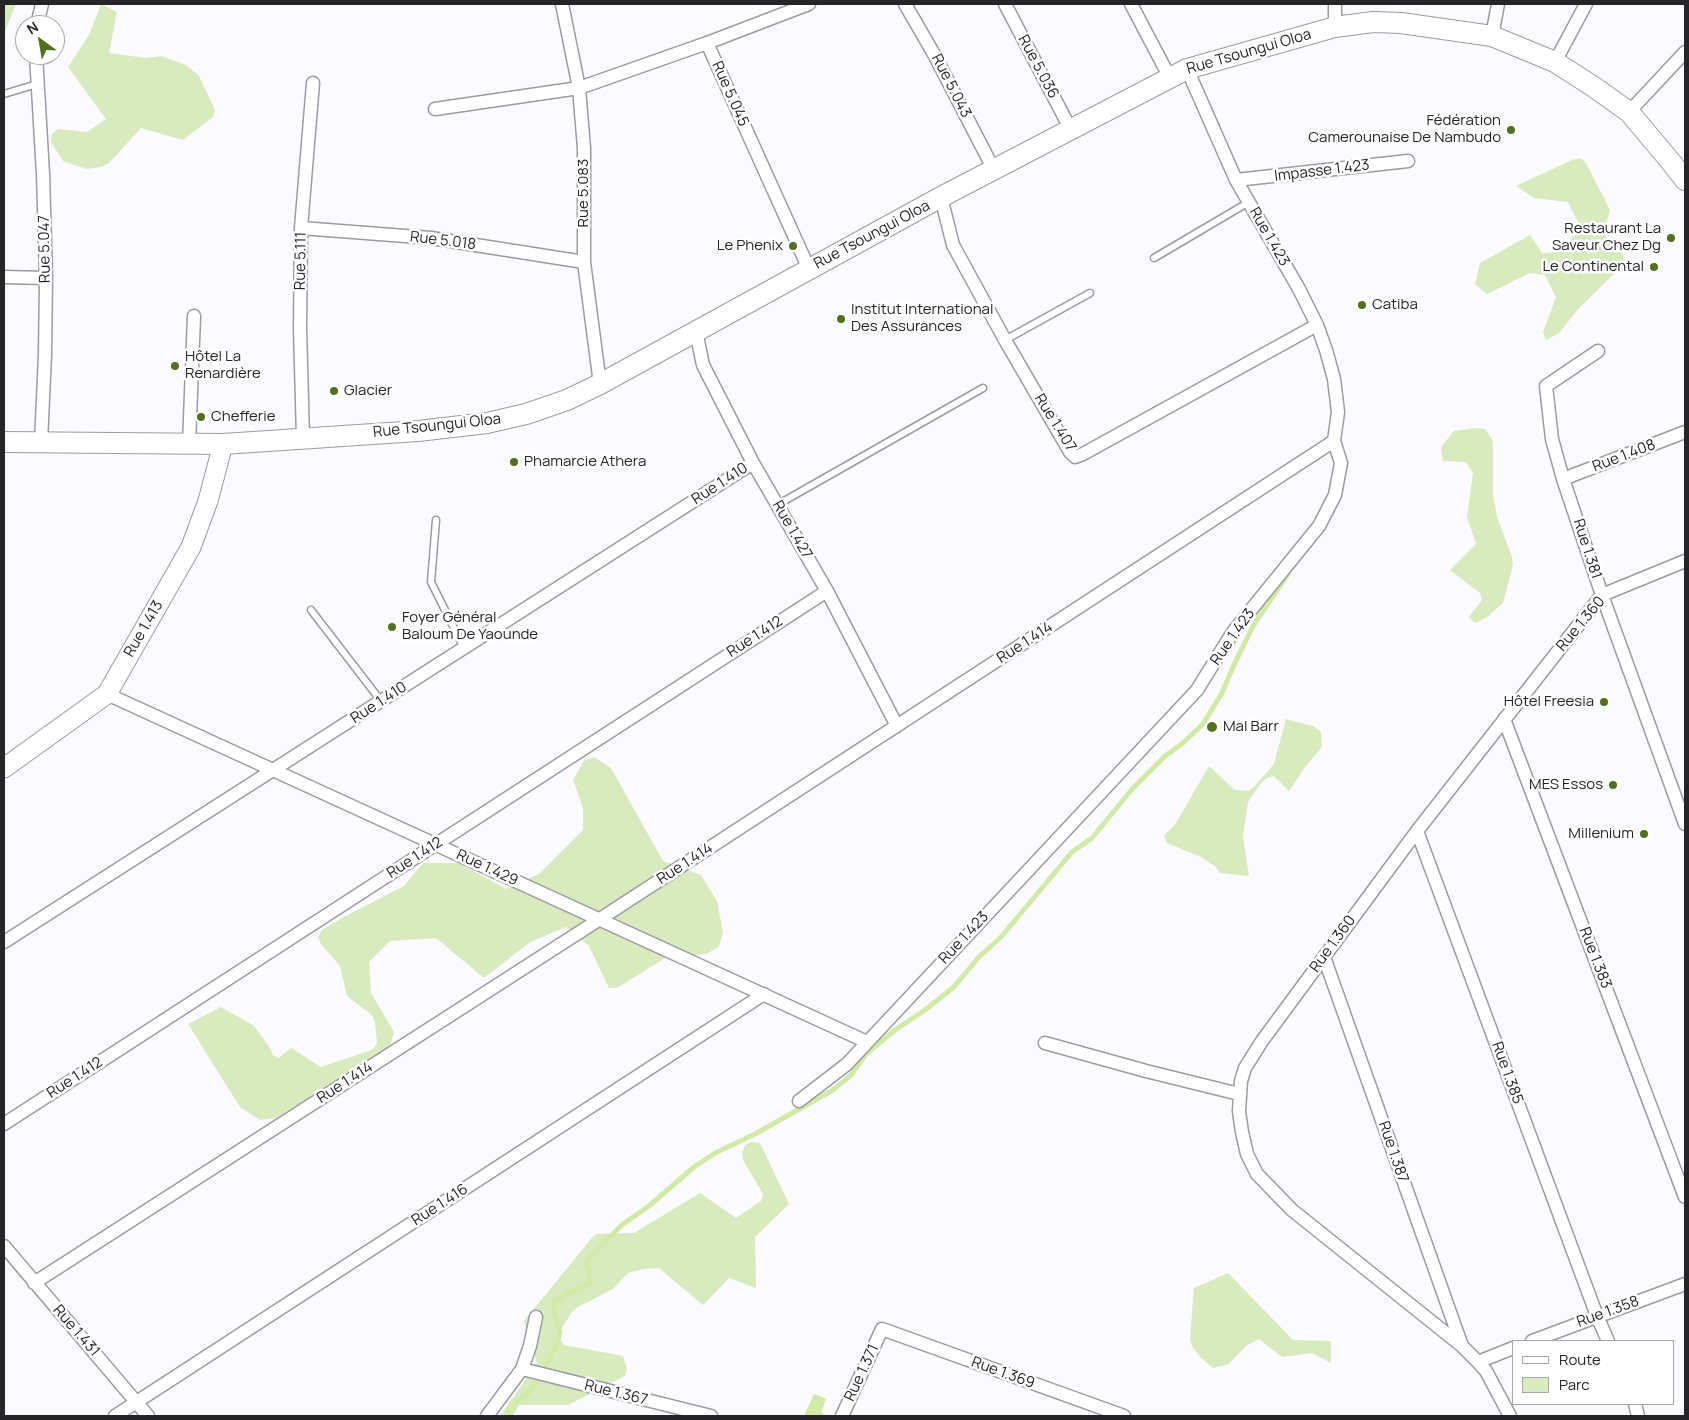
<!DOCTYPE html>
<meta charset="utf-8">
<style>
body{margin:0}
#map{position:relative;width:1689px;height:1420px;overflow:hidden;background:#fafaff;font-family:Manrope,sans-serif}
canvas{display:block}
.frame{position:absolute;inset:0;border:5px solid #252528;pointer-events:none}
.legend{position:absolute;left:1512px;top:1340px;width:162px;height:65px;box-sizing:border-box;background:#fff;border:1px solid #a8a8a9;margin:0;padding:6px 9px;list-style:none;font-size:15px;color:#252528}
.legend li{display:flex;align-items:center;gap:10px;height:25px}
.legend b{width:25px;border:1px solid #a8a8a9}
.north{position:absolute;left:15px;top:15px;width:50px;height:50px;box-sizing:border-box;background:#fff;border:1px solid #a8a8a9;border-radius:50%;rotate:328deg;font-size:14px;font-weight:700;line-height:20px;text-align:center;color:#252528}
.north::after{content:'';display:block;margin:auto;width:18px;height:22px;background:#556e1f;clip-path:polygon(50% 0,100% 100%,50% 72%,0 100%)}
</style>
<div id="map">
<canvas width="1689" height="1420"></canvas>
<div class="frame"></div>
<ul class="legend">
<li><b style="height:6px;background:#fff"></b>Route</li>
<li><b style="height:14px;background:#d8eabe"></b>Parc</li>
</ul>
<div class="north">N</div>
</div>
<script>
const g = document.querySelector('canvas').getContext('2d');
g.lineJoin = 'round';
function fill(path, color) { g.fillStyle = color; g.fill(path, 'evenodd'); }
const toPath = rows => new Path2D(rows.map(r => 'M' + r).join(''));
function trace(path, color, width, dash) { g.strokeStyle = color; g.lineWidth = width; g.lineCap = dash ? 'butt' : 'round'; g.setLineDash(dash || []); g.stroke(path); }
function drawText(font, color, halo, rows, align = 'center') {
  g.font = font + ' Manrope,sans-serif'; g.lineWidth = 5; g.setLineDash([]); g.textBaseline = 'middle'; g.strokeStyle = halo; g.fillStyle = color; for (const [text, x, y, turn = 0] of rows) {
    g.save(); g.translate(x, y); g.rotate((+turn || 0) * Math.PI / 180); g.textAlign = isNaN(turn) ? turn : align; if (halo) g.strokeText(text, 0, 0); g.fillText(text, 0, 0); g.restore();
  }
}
fill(toPath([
 [4,4,16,4,4,34],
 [101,4,117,12,109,53,146,58,161,56,186,65,199,76,215,110,213,117,183,140,141,128,109,163,101,167,86,169,63,161,51,142,52,134,58,129,87,132,106,119,68,67,89,35],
 [1580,158,1586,163,1610,210,1604,232,1607,239,1623,254,1624,262,1620,268,1579,308,1559,333,1546,340,1543,333,1556,297,1545,275,1530,273,1487,294,1475,284,1480,263,1530,235,1542,253,1550,253,1569,243,1577,229,1578,222,1568,202,1534,198,1516,186,1572,160],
 [1477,428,1485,429,1493,441,1493,495,1497,517,1512,557,1513,565,1503,603,1486,618,1475,623,1469,617,1482,600,1480,593,1450,570,1476,544,1467,517,1473,473,1466,462,1443,461,1441,447,1454,431],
 [1286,719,1315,727,1321,732,1322,747,1305,767,1289,791,1274,776,1267,778,1261,783,1248,802,1243,836,1249,876,1220,873,1216,867,1201,857,1167,843,1164,836,1176,823,1209,766,1235,790,1248,791,1254,787,1274,764],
 [594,757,611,768,663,861,701,875,717,901,723,932,719,947,706,954,665,958,617,988,609,988,589,946,566,927,530,942,484,978,436,938,390,941,369,962,371,993,394,1032,390,1047,276,1118,260,1120,240,1107,188,1024,221,1007,254,1026,270,1048,273,1055,279,1058,291,1048,321,1067,372,1050,377,1044,375,1022,372,1015,347,996,340,966,321,944,318,937,322,930,342,918,404,886,423,863,459,863,506,889,539,874,583,830,583,808,573,780,584,761],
 [752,1142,760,1143,789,1204,755,1237,756,1288,729,1278,703,1305,659,1268,643,1269,628,1273,613,1289,578,1307,572,1312,560,1331,559,1338,564,1345,623,1356,627,1369,625,1376,568,1405,519,1405,513,1416,500,1416,537,1363,524,1321,591,1239,596,1234,634,1233,700,1193,736,1218,761,1201,763,1194,743,1160,742,1153,745,1145],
 [1228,1273,1293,1340,1331,1341,1331,1363,1312,1353,1282,1357,1259,1339,1246,1346,1229,1364,1213,1368,1201,1358,1192,1346,1190,1339,1194,1288]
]), '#d8eabe');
fill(toPath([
 [814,1394,826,1399,821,1412,824,1414,823,1416,804,1416]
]), '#d1eba6');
trace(toPath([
 [508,1416,508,1410,527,1394,540,1378,557,1344,560,1331,554,1313,554,1302,564,1295,591,1283,587,1265,588,1259,623,1224,649,1206,694,1167,715,1153,755,1134,833,1090,851,1075,866,1054,895,1030,925,1010,954,987,978,958,1001,937,1072,852,1092,838,1133,788,1165,756,1183,743,1203,724,1222,693,1233,667,1253,626,1288,574]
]), '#d1eba6', 5);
const lane = toPath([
 [4,94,37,84],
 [1154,258,1249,202],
 [1005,340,1090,293],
 [777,505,983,388],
 [436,520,431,582,464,648],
 [311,610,381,701]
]);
const street = toPath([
 [562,4,579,88,584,148,584,262,600,384],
 [905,4,935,56,994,170],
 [1005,4,1071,130],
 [1131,4,1170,78],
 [1335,4,1335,27],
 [37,25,42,4],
 [1492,36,1498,4],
 [707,43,809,4],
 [36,55,43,174,46,278,45,355,41,442],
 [1555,62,1586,4],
 [435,109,579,88,707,43,809,269],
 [1629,112,1685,52],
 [1236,180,1408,161],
 [941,197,953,245,1005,340,1070,452,1075,457,1083,454,1317,325],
 [301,228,431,238,584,262],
 [4,277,46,278],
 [696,331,703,365,753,463,827,591,897,726],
 [1598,351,1546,386,1552,439,1563,479,1602,595,1685,824],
 [303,438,300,328,301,228,313,83],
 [189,445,194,316],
 [1563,479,1685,432],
 [107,694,867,1042],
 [1504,719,1685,1197],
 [1417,831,1597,1316,1608,1341],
 [4,942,753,463],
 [1324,957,1462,1346],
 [1045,1043,1146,1071,1239,1094],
 [799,1101,847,1064,1197,690,1233,632,1319,526,1335,495,1341,463,1334,441,1338,412,1334,379,1326,350,1317,325,1299,289,1236,180,1187,69],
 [4,1124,827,591],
 [4,1246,148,1416],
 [34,1283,600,919,1334,441],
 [1532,1341,1685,1284],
 [1478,1362,1513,1348],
 [522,1369,711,1416],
 [1635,1404,1638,1416],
 [115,1416,764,994],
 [487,1416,522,1369,530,1346,536,1317],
 [842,1416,882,1329,1124,1416],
 [1510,1416,1486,1371,1478,1362,1462,1346,1292,1210,1257,1174,1247,1154,1242,1132,1239,1111,1241,1081,1245,1068,1262,1041,1417,831,1602,595,1685,561]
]);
const secondary = toPath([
 [4,768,107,694,191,547,208,501,223,444]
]);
const primary = toPath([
 [4,442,223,444,418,431,487,423,526,414,567,400,600,384,941,197,1187,69,1335,27,1373,22,1401,23,1492,36,1555,62,1594,87,1629,112,1671,162,1685,180]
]);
trace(lane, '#9c9ba2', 9);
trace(street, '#9c9ba2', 15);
trace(secondary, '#9c9ba2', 21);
trace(primary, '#9c9ba2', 22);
trace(lane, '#fff', 6);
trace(street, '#fff', 12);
trace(secondary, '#fff', 19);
trace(primary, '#fff', 20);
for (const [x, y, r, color] of [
 [1511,130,5,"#556e1f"],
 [1671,238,5,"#556e1f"],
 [793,246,5,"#556e1f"],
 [1654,267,5,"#556e1f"],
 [1362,305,5,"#556e1f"],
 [841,319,5,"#556e1f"],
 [175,366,5,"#556e1f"],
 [334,391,5,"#556e1f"],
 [201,417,5,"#556e1f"],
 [514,462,5,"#556e1f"],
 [392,627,5,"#556e1f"],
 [1604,702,5,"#556e1f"],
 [1212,727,6,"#556e1f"],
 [1613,785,5,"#556e1f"],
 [1644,834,5,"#556e1f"]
]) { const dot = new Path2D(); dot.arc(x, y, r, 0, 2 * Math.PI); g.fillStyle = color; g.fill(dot); trace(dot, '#fff', 2); }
drawText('15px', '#252528', '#fff', [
 ["Rue Tsoungui Oloa",1249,52,-16],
 ["Rue 5.036",1038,67,62],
 ["Rue 5.043",951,86,63],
 ["Rue 5.045",730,94,66],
 ["Impasse 1.423",1322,171,-7],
 ["Rue 5.083",584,193,-90],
 ["Rue Tsoungui Oloa",872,235,-28],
 ["Rue 1.423",1269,237,60],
 ["Rue 5.018",443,241,7],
 ["Rue 5.047",45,249,-91],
 ["Rue 5.111",301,261,-89],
 ["Rue 1.407",1055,423,58],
 ["Rue Tsoungui Oloa",437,426,-6],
 ["Rue 1.408",1624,456,-21],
 ["Rue 1.410",720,484,-33],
 ["Rue 1.427",792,530,60],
 ["Rue 1.381",1587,549,72],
 ["Rue 1.360",1581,624,-50],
 ["Rue 1.413",144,629,-60],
 ["Rue 1.412",755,637,-33],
 ["Rue 1.423",1233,637,-55],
 ["Rue 1.414",1025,643,-33],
 ["Rue 1.410",379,703,-33],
 ["Rue 1.412",415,858,-33],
 ["Rue 1.414",685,864,-33],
 ["Rue 1.429",487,868,25],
 ["Rue 1.423",964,938,-47],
 ["Rue 1.360",1333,944,-54],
 ["Rue 1.383",1595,958,69],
 ["Rue 1.385",1507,1073,70],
 ["Rue 1.412",75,1078,-33],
 ["Rue 1.414",345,1083,-33],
 ["Rue 1.387",1393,1152,71],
 ["Rue 1.416",440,1205,-33],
 ["Rue 1.358",1608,1312,-20],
 ["Rue 1.431",76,1331,49],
 ["Rue 1.371",862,1373,-65],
 ["Rue 1.369",1003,1373,20],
 ["Rue 1.367",616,1393,14]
]);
drawText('15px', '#252528', '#fff', [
 ["Fédération",1501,121,"right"],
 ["Camerounaise De Nambudo",1501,138,"right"],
 ["Restaurant La",1661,229,"right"],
 ["Saveur Chez Dg",1661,246,"right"],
 ["Le Phenix",783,246,"right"],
 ["Le Continental",1644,267,"right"],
 ["Catiba",1372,305],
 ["Institut International",851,310],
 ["Des Assurances",851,327],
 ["Hôtel La",185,357],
 ["Renardière",185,374],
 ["Glacier",344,391],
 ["Chefferie",211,417],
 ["Phamarcie Athera",524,462],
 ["Foyer Général",402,618],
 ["Baloum De Yaounde",402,635],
 ["Hôtel Freesia",1594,702,"right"],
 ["Mal Barr",1223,727],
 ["MES Essos",1603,785,"right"],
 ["Millenium",1634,834,"right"]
], 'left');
</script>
